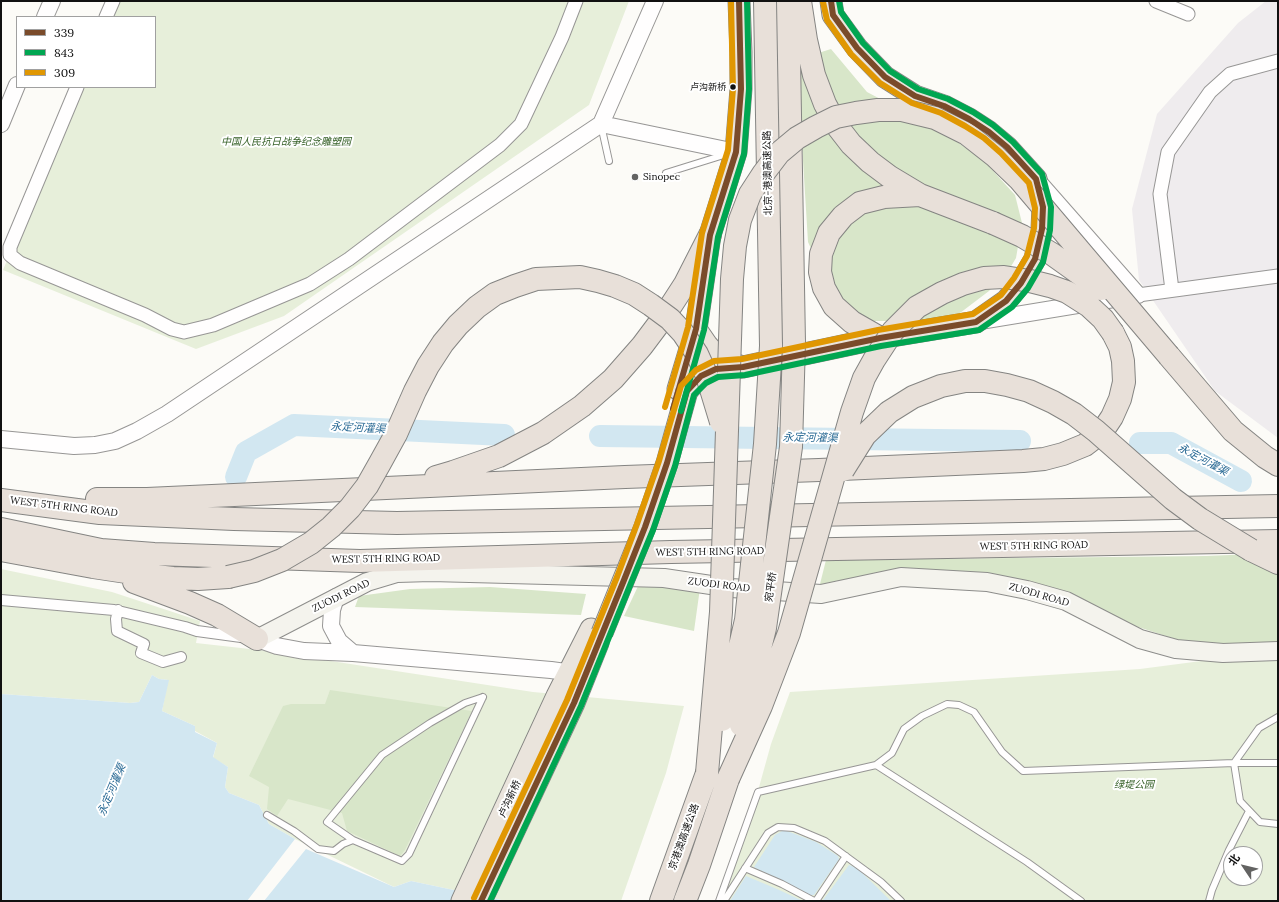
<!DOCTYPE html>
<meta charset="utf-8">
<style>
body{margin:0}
#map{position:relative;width:1279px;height:902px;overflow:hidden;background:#fcfbf7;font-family:Lora,"Noto Sans SC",serif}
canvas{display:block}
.frame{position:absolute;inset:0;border:2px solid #111;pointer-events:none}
.legend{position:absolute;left:16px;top:16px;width:140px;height:72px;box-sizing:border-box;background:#fff;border:1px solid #a0a0a0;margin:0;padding:5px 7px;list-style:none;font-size:12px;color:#111}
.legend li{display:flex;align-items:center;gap:8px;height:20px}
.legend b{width:20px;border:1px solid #a0a0a0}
.north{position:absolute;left:1223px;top:846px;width:40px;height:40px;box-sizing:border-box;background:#fff;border:1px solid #a0a0a0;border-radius:50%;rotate:305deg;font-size:11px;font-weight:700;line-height:16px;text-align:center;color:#111}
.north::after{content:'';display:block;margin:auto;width:14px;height:18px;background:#636362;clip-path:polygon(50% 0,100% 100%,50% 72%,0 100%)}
</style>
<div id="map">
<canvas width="1279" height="902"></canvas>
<div class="frame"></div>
<ul class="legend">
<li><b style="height:5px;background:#7a4b2a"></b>339</li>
<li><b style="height:5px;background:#00a651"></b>843</li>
<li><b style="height:5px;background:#e09702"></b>309</li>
</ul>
<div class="north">北</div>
</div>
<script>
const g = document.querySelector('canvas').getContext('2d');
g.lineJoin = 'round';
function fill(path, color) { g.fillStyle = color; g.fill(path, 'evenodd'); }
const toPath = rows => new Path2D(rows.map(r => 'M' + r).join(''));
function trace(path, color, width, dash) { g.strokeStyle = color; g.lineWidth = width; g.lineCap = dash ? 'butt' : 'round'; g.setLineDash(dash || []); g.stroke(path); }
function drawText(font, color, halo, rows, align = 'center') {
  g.font = font + ' Lora,"Noto Sans SC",serif'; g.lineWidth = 4; g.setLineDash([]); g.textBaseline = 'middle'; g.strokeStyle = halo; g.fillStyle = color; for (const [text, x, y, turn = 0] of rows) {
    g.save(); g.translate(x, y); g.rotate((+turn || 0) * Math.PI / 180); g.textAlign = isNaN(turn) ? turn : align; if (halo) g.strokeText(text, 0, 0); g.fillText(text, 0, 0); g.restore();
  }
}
fill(toPath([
 [1266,1,1278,1,1278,438,1215,391,1139,280,1132,209,1157,114,1238,23]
]), '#efecee');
fill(toPath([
 [116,1,629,1,589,105,284,316,196,349,3,270,79,87,155,87,155,17,109,17],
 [1,569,112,592,200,621,196,643,259,650,533,692,684,706,666,773,621,901,506,901,411,881,394,887,295,839,269,824,259,805,229,793,225,787,228,767,213,758,217,743,195,731,195,726,162,711,168,680,159,679,152,675,139,702,130,703,1,694],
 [1278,651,1278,901,718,901,751,816,771,744,790,692,1140,669],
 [1231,854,1255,854,1255,878,1231,878]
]), '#e7efda');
fill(toPath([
 [831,49,867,92,945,133,985,162,1015,195,1022,223,1016,258,1010,268,989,291,960,313,921,321,872,321,851,315,833,296,808,242,798,79,812,55],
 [1278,553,1278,646,1215,646,1175,639,1129,624,999,577,819,588,826,560,1206,556],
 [640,582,700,588,694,631,624,616],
 [490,587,586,594,581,615,355,607,359,596,410,589],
 [330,690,472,711,405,850,400,856,347,831,342,813,288,799,277,816,267,809,269,787,249,776,283,706,291,704,325,704]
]), '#d8e6c9');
fill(toPath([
 [152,675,159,679,169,680,162,711,195,726,195,732,217,743,213,757,228,767,225,787,229,793,259,805,269,824,295,839,247,901,1,901,1,694,130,703,139,702],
 [782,831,787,831,816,842,838,856,839,859,814,895,810,895,775,877,757,869,754,867,775,835],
 [306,849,394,887,411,881,506,901,264,901],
 [849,865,857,868,891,901,824,901,823,900],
 [746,876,777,889,803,901,730,901]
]), '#d2e7f1');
trace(toPath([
 [600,436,1020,441],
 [1140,443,1171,443,1241,481],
 [236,477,246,452,294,425,504,435]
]), '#d2e7f1', 22);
const service = toPath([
 [601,125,609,161],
 [666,173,727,154],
 [1278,717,1259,728,1234,763,1240,801,1260,822,1278,824],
 [876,765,892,753,904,729,922,716,947,704,959,705,974,712,1002,752,1023,771,1234,763,1278,763],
 [267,815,294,831,318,849,334,851,343,844,353,840,402,861,409,854,483,697],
 [353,840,327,822,382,755,430,723,465,703,483,697],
 [745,868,782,884,814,901],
 [719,901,758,792,876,765,1027,862,1081,901],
 [724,901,768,833,778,827,794,828,825,841,881,882,901,901],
 [816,901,846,856],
 [1209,901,1212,890,1229,850,1249,811]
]);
const pedestrian = toPath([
 [1,600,114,610,185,627,197,631,241,637],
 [118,610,116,619,117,631,144,644,141,653,163,662,181,657]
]);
const minor = toPath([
 [1156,1,1188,14],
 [106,17,113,1],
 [77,87,10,247,10,255,20,263,145,315,172,329,184,332,213,325,310,284,349,259,500,145,521,124,562,37,576,1],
 [1172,290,1160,194,1168,152,1210,92,1230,74,1278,61],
 [1138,295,1278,276]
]);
const tertiary = toPath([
 [45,17,52,1],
 [1,124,17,85],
 [601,124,736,152],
 [1036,179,1138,295],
 [980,321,1138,295],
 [1,439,74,446,95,445,115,441,137,431,167,414,601,124,655,1],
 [257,639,277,646,304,651,353,653,339,641,331,626,332,610,336,597],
 [353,653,551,670,580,674]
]);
const secondary = toPath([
 [257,639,367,582,397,573,431,572,664,578,731,588,821,594,901,577,987,582,1027,590,1066,601,1140,639,1176,649,1223,653,1278,651]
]);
const trunk = toPath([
 [696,329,707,345,715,354,726,362,740,366],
 [678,389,696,329,710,235,736,152,741,89,741,52,739,1],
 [687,391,701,376,716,369,743,367,880,338,976,322,1006,301,1021,283,1035,259,1042,229,1043,207,1036,179,1007,147,989,132,969,119,944,106,915,96,885,77,857,48,833,15,831,1],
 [462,901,557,696,591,629],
 [481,901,574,703,598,643]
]);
const motorway = toPath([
 [765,1,771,346],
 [788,1,794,343],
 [800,1,806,40,814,75,825,104,837,126,851,144,870,162,890,177,920,195,993,223],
 [880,338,852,322,834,306,824,288,820,272,821,254,829,233,843,216,860,203,884,197,920,195],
 [1169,356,1233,431,1265,457,1278,465],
 [436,477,453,472,499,456,543,433,582,406,613,379,642,346,663,318,685,284,710,235],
 [97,499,147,499,625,477,819,470,1023,461,1044,459,1063,454,1085,445,1102,432,1112,417,1120,399,1124,382,1123,361,1120,347,1113,333],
 [1,500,100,513,234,519,397,523,1278,506],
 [1,529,101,550,154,554,360,561,671,552,1278,541],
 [1,550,93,567,146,575,173,578,198,579,228,577],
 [1251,550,1278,563],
 [134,582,190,603,217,615,257,639],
 [661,901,707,773],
 [685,901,699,865,728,779]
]);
trace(service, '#979695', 8);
trace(pedestrian, '#979695', 12);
trace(minor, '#979695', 15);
trace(tertiary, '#979695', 18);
trace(secondary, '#8d8d8b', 20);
trace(trunk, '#848482', 23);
trace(motorway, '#848482', 24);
trace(service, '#fffefe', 6);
trace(pedestrian, '#fffefe', 10);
trace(minor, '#fffefe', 13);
trace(tertiary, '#fffefe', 16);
trace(secondary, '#f4f3ed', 18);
trace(trunk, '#eae4dc', 21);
trace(motorway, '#e8e0d9', 22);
const trunkBridge = toPath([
 [602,633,645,527,667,463,687,391]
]);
const motorwayBridge = toPath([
 [993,223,1022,236,1052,254,1101,289],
 [843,470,865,435,889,412,913,397,941,386,965,381,985,381,1007,385,1029,391,1053,402,1074,414,1096,431,1173,499,1200,519,1251,550],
 [228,577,254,571,282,560,311,543,331,527,350,508,367,486,380,463,396,434,415,391,428,366,443,343,458,325,477,307,495,294,515,286,536,279,580,277,598,281,615,286,634,294,651,305,670,319,683,333,697,354,707,376,721,422],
 [722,720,729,694,746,620,765,444,771,346],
 [741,725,765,628,791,447,794,343],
 [707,773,721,612,732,279,735,246,740,220,750,194,763,174,779,153,797,138,816,127,836,117,856,113,878,110,902,110,935,118,967,134,995,156,1019,179,1169,356],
 [728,779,761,706,789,633,852,412,864,378,874,360,893,331,917,307,942,293,963,284,984,278,1004,277,1030,281,1050,286,1067,292,1089,306,1103,319,1113,333]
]);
trace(trunkBridge, '#848482', 23, []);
trace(motorwayBridge, '#848482', 24, []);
trace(trunkBridge, '#eae4dc', 21);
trace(motorwayBridge, '#e8e0d9', 22);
trace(toPath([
 [673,409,696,329,710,235,736,152,741,89,739,1],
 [481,901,574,703,624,580,645,527,667,463,687,391,701,376,716,369,743,367,880,338,976,322,1006,301,1021,283,1035,259,1042,229,1043,207,1036,179,1007,147,989,132,969,119,944,106,915,96,885,77,857,48,833,15,831,1]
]), '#7a4b2a', 6);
trace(toPath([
 [681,411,704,330,718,237,744,154,749,89,747,1],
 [490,901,581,706,631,583,653,530,675,466,694,395,706,383,718,377,745,375,881,346,979,330,1012,307,1028,288,1043,262,1050,230,1051,207,1042,174,1013,142,993,125,973,112,948,99,918,89,890,71,863,43,841,12,839,1]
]), '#00a651', 6);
trace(toPath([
 [665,407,688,327,702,233,728,150,733,89,731,1],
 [474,898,567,700,617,577,637,524,659,461,681,386,696,370,714,361,742,359,878,330,973,314,1001,295,1014,278,1027,256,1034,228,1035,208,1029,183,1001,153,984,138,965,126,941,113,912,103,880,83,851,54,827,20,823,2]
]), '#e09702', 6);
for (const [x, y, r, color] of [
 [733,87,3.5,"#111"],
 [635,177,4,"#636362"]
]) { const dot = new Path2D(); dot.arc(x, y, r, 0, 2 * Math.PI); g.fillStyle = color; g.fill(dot); trace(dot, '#fff', 1.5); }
drawText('9px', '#111', '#fff', [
 ["卢沟新桥",726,87]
], 'right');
drawText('italic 10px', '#366128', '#fff', [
 ["中国人民抗日战争纪念雕塑园",286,142],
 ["绿堤公园",1134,785]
]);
drawText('10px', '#111', '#fff', [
 ["北京-港澳高速公路",768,173,-91],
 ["WEST 5TH RING ROAD",64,507,7],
 ["WEST 5TH RING ROAD",1034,546,-1],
 ["WEST 5TH RING ROAD",710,552,-1],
 ["WEST 5TH RING ROAD",386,559,-1],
 ["ZUODI ROAD",719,585,7],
 ["宛平桥",771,587,-82],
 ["ZUODI ROAD",1039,595,16],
 ["ZUODI ROAD",341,596,-26],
 ["卢沟新桥",510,799,-65],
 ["京港澳高速公路",684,837,-70]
]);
drawText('10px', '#111', '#fff', [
 ["Sinopec",643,177]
], 'left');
drawText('italic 11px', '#286994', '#fff', [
 ["永定河灌渠",358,428,3],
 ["永定河灌渠",810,438,1],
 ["永定河灌渠",1203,460,28],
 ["永定河灌渠",112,790,-67]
]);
</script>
